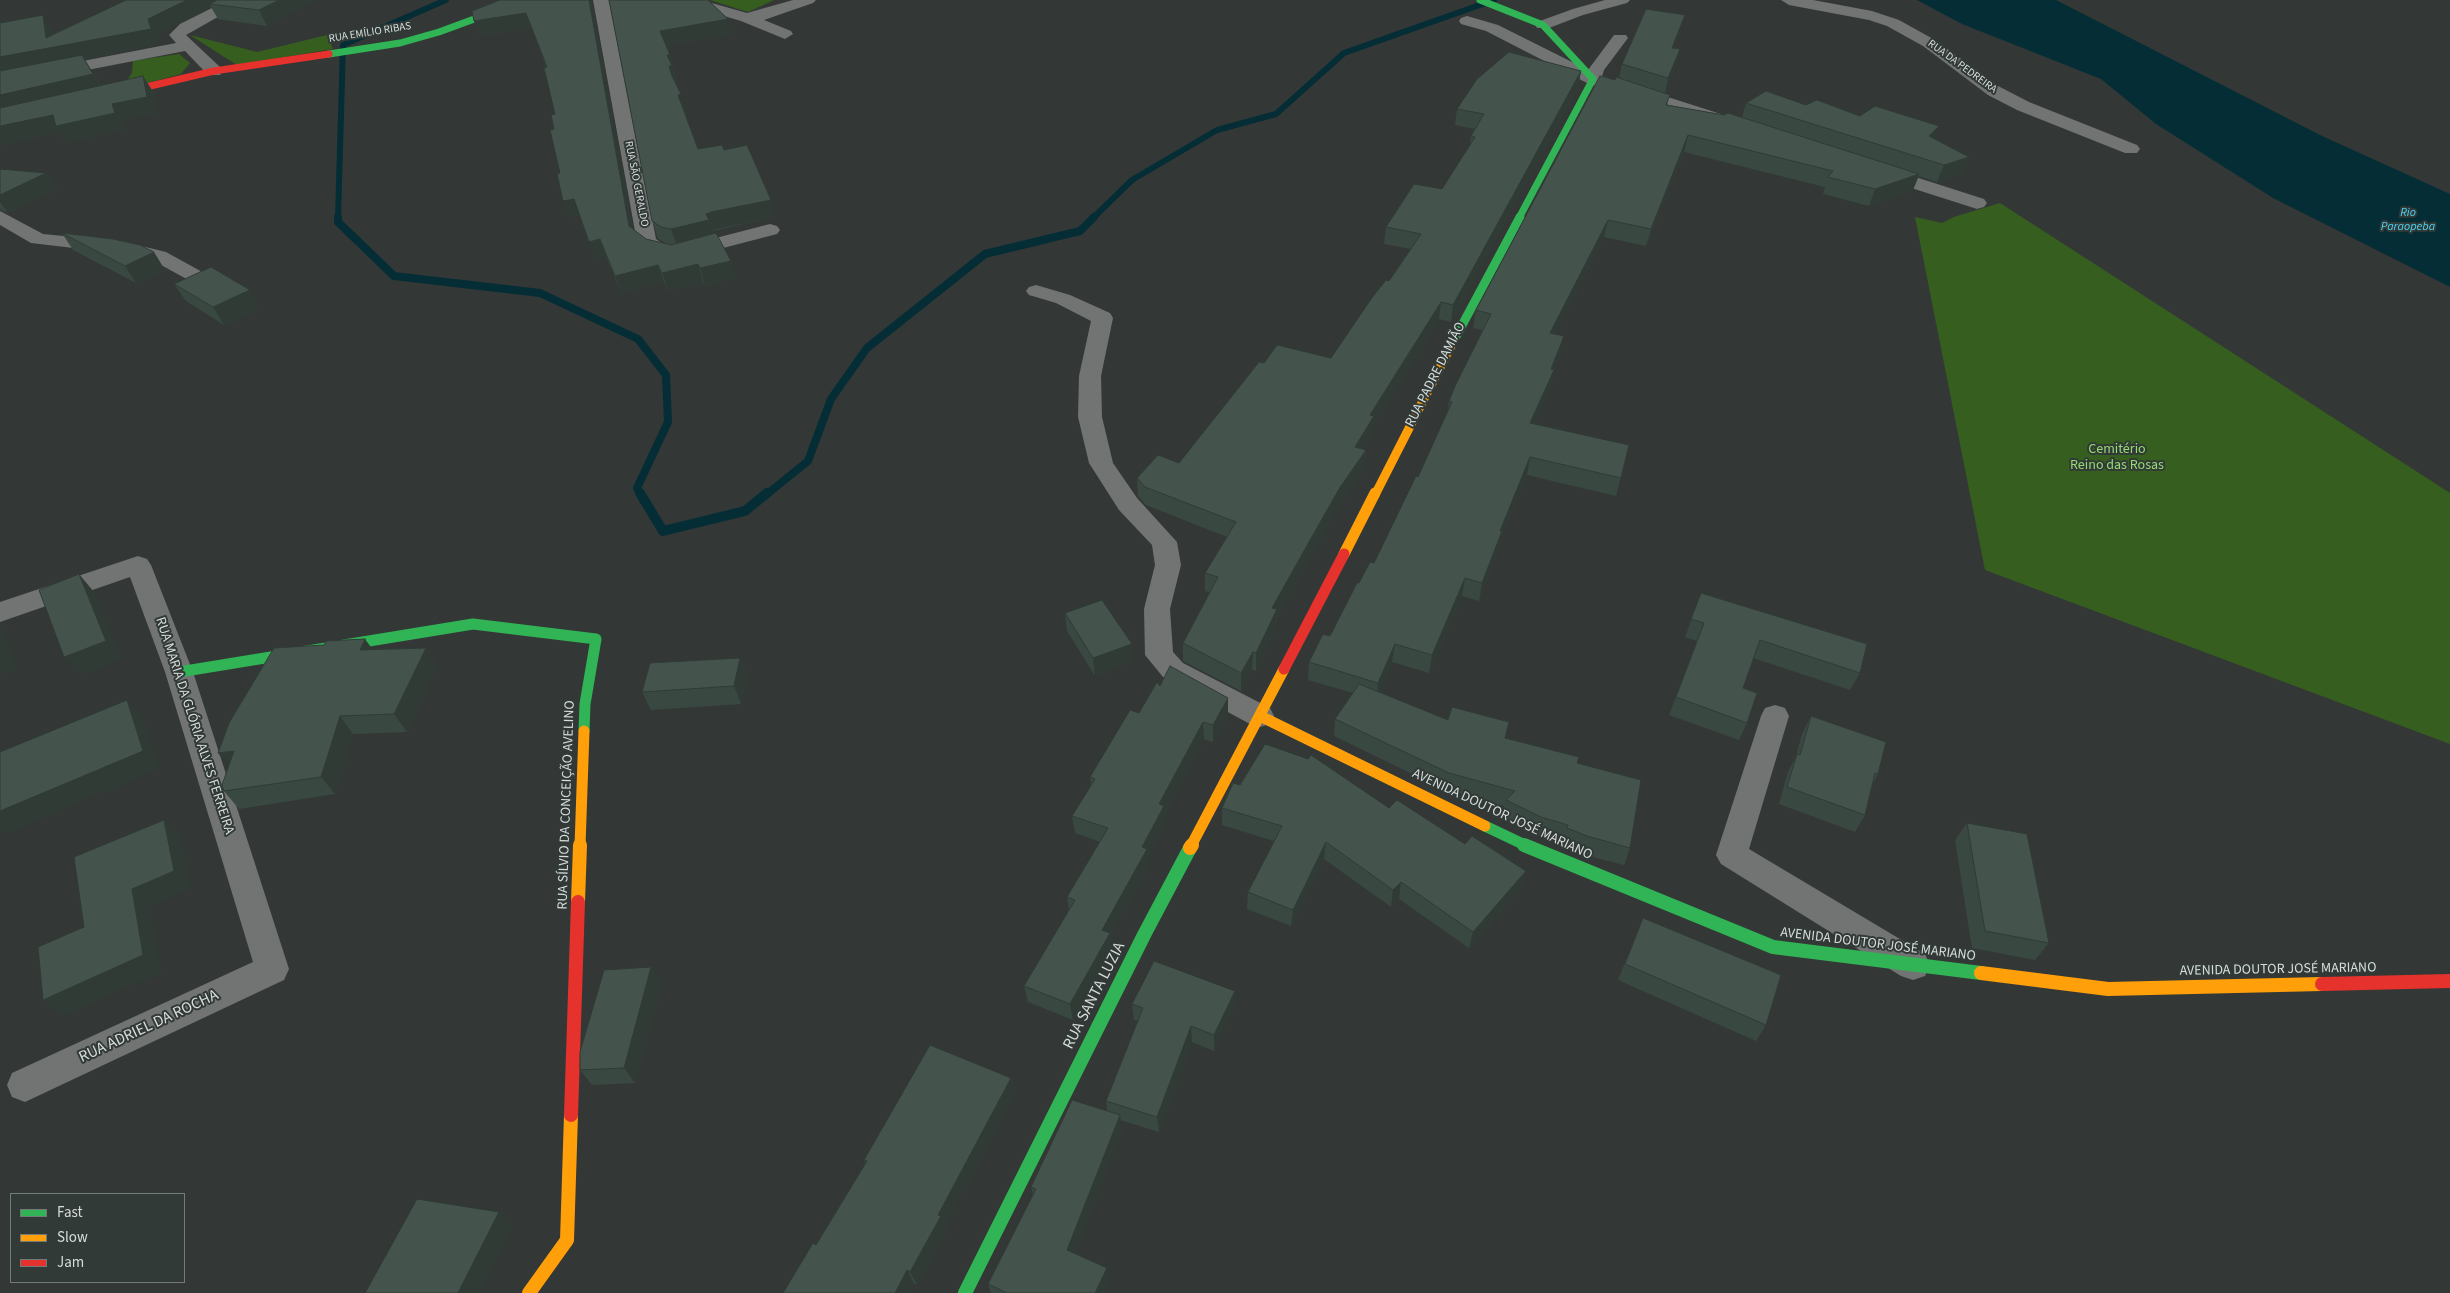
<!DOCTYPE html>
<meta charset="utf-8">
<style>
body{margin:0}
#map{position:relative;width:2450px;height:1293px;overflow:hidden;background:#333836;font-family:"Source Sans 3",sans-serif}
canvas{display:block}
.legend{position:absolute;left:10px;top:1193px;width:175px;height:90px;box-sizing:border-box;background:#313a37;border:1px solid #737b79;margin:0;padding:6px 9px;list-style:none;font-size:15px;color:#d7dcdb}
.legend li{display:flex;align-items:center;gap:10px;height:25px}
.legend b{width:25px;border:1px solid #737b79}
</style>
<div id="map">
<canvas width="2450" height="1293"></canvas>
<ul class="legend">
<li><b style="height:6px;background:#30b455"></b>Fast</li>
<li><b style="height:6px;background:#ff9f0a"></b>Slow</li>
<li><b style="height:6px;background:#e5322d"></b>Jam</li>
</ul>
</div>
<script>
const g = document.querySelector('canvas').getContext('2d');
g.lineJoin = 'round';
function fill(path, color) { g.fillStyle = color; g.fill(path, 'evenodd'); }
const toPath = rows => new Path2D(rows.map(r => 'M' + r).join(''));
function trace(path, color, width, dash) { g.strokeStyle = color; g.lineWidth = width; g.lineCap = dash ? 'butt' : 'round'; g.setLineDash(dash || []); g.stroke(path); }
function drawText(font, color, halo, rows, align = 'center') {
  g.font = font + ' "Source Sans 3",sans-serif'; g.lineWidth = 4; g.setLineDash([]); g.textBaseline = 'middle'; g.strokeStyle = halo; g.fillStyle = color; for (const [text, x, y, turn = 0] of rows) {
    g.save(); g.translate(x, y); g.rotate((+turn || 0) * Math.PI / 180); g.textAlign = isNaN(turn) ? turn : align; if (halo) g.strokeText(text, 0, 0); g.fillText(text, 0, 0); g.restore();
  }
}
fill(toPath([
 [710,0,774,0,748,12],
 [190,35,257,52,327,35,333,49,237,65],
 [179,54,190,63,181,74,136,86,126,82,132,73,133,61],
 [2000,203,2450,493,2450,744,1985,570,1915,217,1942,223,1954,217]
]), '#365f1f');
fill(toPath([
 [1917,0,2056,0,2322,136,2450,194,2450,287,2273,198,2156,124,2101,79,1962,24]
]), '#052d36');
trace(toPath([
 [338,218,343,45,446,0],
 [1093,218,1132,180,1217,130,1276,114,1344,53,1494,0]
]), '#052d36', 6);
trace(toPath([
 [338,217,338,222,394,276,540,293,638,339,666,375,668,422,637,488,641,495],
 [766,495,808,461,831,399,867,348,985,254,1080,231,1094,217]
]), '#052d36', 8);
trace(toPath([
 [640,493,663,531,745,511,767,493]
]), '#052d36', 10);
fill(toPath([
 [228,0,248,0,186,35,220,67,222,71,220,75,208,75,185,51,0,87,0,77,176,43,169,35,180,24,228,0],
 [593,0,609,0,656,239,666,246,677,248,770,224,777,226,780,230,777,234,677,260,653,255,640,246,637,242,593,0],
 [677,0,701,0,747,13,793,0,816,0,813,3,764,20,791,31,793,34,785,39,741,21,680,3,677,0],
 [1605,0,1630,0,1627,3,1583,15,1549,28,1537,28,1535,25,1537,22,1573,9,1605,0],
 [1781,0,1813,0,1872,11,1899,20,1935,40,2000,87,2029,102,2137,145,2140,149,2137,153,2125,153,2017,110,1988,95,1923,46,1887,26,1869,20,1789,5,1781,0],
 [1467,16,1498,25,1588,70,1614,35,1626,35,1628,38,1604,70,1602,76,1724,115,1727,119,1724,123,1712,123,1587,83,1486,31,1461,24,1459,21,1461,18,1467,16],
 [1881,166,1984,199,1987,203,1984,207,1977,209,1874,176,1872,172,1874,168,1881,166],
 [0,211,43,234,125,242,166,252,215,279,218,283,215,287,208,289,201,287,152,260,125,254,31,243,0,225,0,211],
 [1036,285,1070,295,1110,313,1113,318,1101,376,1102,417,1113,463,1137,498,1177,542,1181,565,1170,609,1173,652,1183,663,1270,708,1274,716,1270,724,1260,727,1250,724,1163,677,1145,655,1144,609,1155,565,1152,545,1119,510,1089,463,1078,417,1079,376,1091,321,1056,303,1029,295,1026,291,1029,287,1036,285],
 [138,556,147,559,151,565,193,672,289,969,284,980,25,1102,12,1097,7,1085,12,1073,253,962,165,672,130,577,0,622,0,602,138,556],
 [1775,705,1785,708,1789,716,1749,849,1925,954,1930,965,1925,976,1913,980,1901,976,1721,864,1716,855,1761,716,1765,708,1775,705]
]), '#727474');
trace(toPath([
 [1480,0,1543,25,1593,79,1519,218],
 [329,54,400,43,439,32,526,0]
]), '#30b455', 7);
trace(toPath([
 [1452,344,1520,217]
]), '#30b455', 9);
trace(toPath([
 [179,672,473,624,596,639,585,704,584,731],
 [1485,826,1527,846]
]), '#30b455', 11);
trace(toPath([
 [1524,845,1773,947,1981,973],
 [965,1293,1144,935,1190,848]
]), '#30b455', 14);
trace(toPath([
 [1375,495,1452,344]
]), '#ff9f0a', 9);
trace(toPath([
 [1344,554,1375,493],
 [1260,716,1485,826],
 [580,846,584,731],
 [1191,846,1284,669]
]), '#ff9f0a', 11);
trace(toPath([
 [1190,848,1192,845],
 [578,902,580,845],
 [1981,973,2108,989,2322,984],
 [529,1293,567,1240,571,1115]
]), '#ff9f0a', 14);
trace(toPath([
 [112,95,214,71,329,54]
]), '#e5322d', 7);
trace(toPath([
 [1284,669,1344,554]
]), '#e5322d', 11);
trace(toPath([
 [2322,984,2450,981],
 [571,1115,578,902]
]), '#e5322d', 14);
fill(toPath([
 [126,0,314,0,267,26,218,19,211,7,156,35,160,44,84,59,101,86,143,76,153,92,157,113,122,120,125,129,66,142,59,132,0,145,0,23,53,30,53,34],
 [500,0,591,0,633,229,646,239,666,244,658,238,652,221,609,0,732,34,666,46,670,55,677,82,675,82,686,110,684,110,698,149,724,150,775,217,712,231,713,234,731,261,736,278,705,286,703,282,668,291,664,282,621,293,606,256,596,259,580,215,570,218,563,201,554,129,555,114,546,67,532,28,480,36,474,21],
 [1681,30,1674,48,1680,49,1676,65,1665,93,1668,105,1724,115,1742,117,1746,103,1806,105,1860,116,1934,139,1969,157,1962,173,1937,182,1919,176,1913,190,1869,206,1823,194,1825,187,1684,152,1646,246,1604,237,1555,334,1560,353,1554,370,1550,387,1534,424,1629,445,1616,496,1527,475,1500,539,1498,549,1479,601,1462,596,1429,673,1392,662,1379,692,1448,720,1505,738,1577,763,1630,848,1624,865,1581,854,1561,846,1562,842,1536,835,1501,818,1504,806,1445,790,1334,736,1335,719,1353,693,1308,680,1309,662,1330,636,1359,583,1374,563,1418,477,1448,410,1449,401,1483,330,1473,328,1476,310,1615,80,1619,78,1622,64],
 [1581,71,1578,87,1451,322,1439,319,1373,425,1372,434,1363,449,1366,450,1364,468,1338,507,1277,617,1276,627,1256,671,1252,670,1241,691,1183,661,1183,643,1210,593,1205,591,1205,573,1227,537,1146,505,1138,496,1137,478,1179,463,1264,363,1331,358,1389,281,1411,249,1384,244,1386,227,1442,189,1470,145,1471,136,1475,129,1455,125,1457,109],
 [0,169,46,173,57,189,8,213,0,209],
 [62,233,165,270,136,283,73,250],
 [174,284,260,307,224,325,186,301],
 [1701,593,1860,673,1850,690,1753,658,1743,688,1747,723,1739,740,1669,715,1697,641,1685,637],
 [1065,613,1133,662,1095,676,1067,631],
 [426,648,437,666,407,732,353,734,335,794,239,809,224,791,229,765,372,649],
 [740,658,747,676,741,704,651,710,642,692],
 [1160,686,1228,716,1213,742,1204,739,1165,813,1165,823,1148,856,1149,866,1110,935,1112,949,1073,1020,1028,1002,1024,986,1069,910,1067,897,1100,842,1075,833,1072,816,1091,786,1090,777],
 [1811,716,1878,774,1873,784,1865,815,1855,832,1779,804,1788,772,1796,756,1802,734],
 [1240,785,1389,808,1465,844,1526,871,1521,888,1469,948,1399,899,1391,907,1324,859,1291,926,1247,909,1248,892,1274,841,1222,825,1222,808],
 [1967,823,2049,943,2035,960,1972,948,1955,840],
 [1643,918,1766,1025,1756,1041,1618,980],
 [651,967,661,984,635,1083,592,1085,580,1070],
 [1132,1004,1234,1007,1214,1051,1192,1042,1159,1132,1120,1120,1122,1130,1074,1253,1109,1280,1104,1293,991,1293,988,1284,1033,1194,1031,1187,1107,1111,1106,1101,1138,1021,1134,1020],
 [1011,1078,1015,1093,945,1226,947,1230,917,1285,816,1245,865,1164,864,1160]
]), '#3a4842');
fill(toPath([
 [187,0,224,0,210,4,211,7,156,35,160,44,84,59,103,90,0,113,0,57,46,38,43,15,53,30,55,47,148,19],
 [279,0,314,0,267,26,259,10],
 [589,0,591,0,636,243,629,226],
 [526,13,532,28,480,36,474,21],
 [1685,15,1681,30,1668,64,1672,48],
 [728,19,732,34,665,46,660,31],
 [1680,49,1676,65,1665,94,1668,78],
 [667,55,670,55,677,82,674,82,669,66],
 [1581,71,1578,87,1451,322,1453,305],
 [143,76,153,92,157,113,122,120,125,129,66,142,59,132,0,145,0,126,53,115,112,104],
 [681,94,686,110,682,111,678,95],
 [1939,126,1933,142,1929,136],
 [1688,135,1684,152,1646,246,1651,229],
 [1969,157,1962,173,1937,182,1944,165],
 [46,173,57,189,8,213,0,202,0,195],
 [1919,174,1913,190,1869,206,1875,189],
 [574,199,580,215,570,218,563,201],
 [771,200,775,217,716,229,712,231,714,237,677,246,671,229,711,212],
 [1608,220,1604,237,1547,350,1550,333],
 [600,239,606,256,596,259,589,242],
 [154,252,165,270,136,283,125,266],
 [731,261,736,278,705,286,700,268],
 [698,264,703,282,668,291,662,273],
 [658,265,664,282,621,293,615,276],
 [250,290,260,307,224,325,213,307],
 [1441,302,1439,319,1373,425,1372,434,1353,465,1355,447,1370,415],
 [1564,336,1560,353,1553,373,1554,370,1550,387,1527,441,1530,423],
 [1366,450,1364,468,1338,507,1277,617,1276,627,1256,671,1256,653,1272,608,1339,489],
 [1530,457,1527,475,1500,539,1498,549,1479,601,1482,583,1500,531],
 [79,574,94,592,122,659,81,675,64,657],
 [1465,578,1462,596,1429,673,1432,655],
 [0,623,1,625,17,668,0,675],
 [365,639,378,657,360,650],
 [1132,644,1133,662,1095,676,1093,658],
 [1395,644,1392,662,1376,700,1378,683],
 [426,648,437,666,407,732,394,714],
 [1253,652,1252,670,1241,691,1241,673],
 [740,658,747,676,741,704,734,686],
 [1228,698,1228,716,1213,742,1213,725],
 [127,700,143,718,160,768,6,834,0,829,0,811],
 [340,716,353,734,335,794,321,777],
 [1203,722,1204,739,1165,813,1165,823,1148,856,1149,866,1110,935,1112,949,1073,1020,1070,1004,1102,930,1142,847,1159,804],
 [234,751,233,771,218,753],
 [164,820,181,837,191,888,150,906,162,972,64,1016,43,1000,132,889],
 [1326,842,1324,859,1291,926,1293,910],
 [1526,871,1521,888,1469,948,1473,932],
 [1401,882,1399,899,1391,907,1393,890],
 [651,967,661,984,635,1083,624,1068],
 [1235,991,1234,1007,1214,1051,1214,1035],
 [1191,1026,1192,1042,1159,1132,1157,1117],
 [1011,1078,1015,1093,945,1226,947,1230,917,1285,910,1272,938,1215],
 [1120,1115,1122,1130,1070,1263,1067,1250],
 [499,1212,513,1226,480,1293,458,1293],
 [1107,1268,1109,1280,1104,1293,1095,1293],
 [907,1270,914,1283,908,1293,895,1293]
]), '#303b36');
const building = toPath([
 [126,0,187,0,148,19,151,29,0,57,0,23,43,15,46,38,126,0],
 [217,0,279,0,259,10,210,4,217,0],
 [500,0,589,0,629,226,646,239,671,245,716,233,731,261,700,268,698,264,662,273,658,265,615,276,600,239,589,242,574,199,563,201,557,174,560,173,550,130,554,129,551,115,555,114,544,68,547,67,526,13,474,21,472,11,500,0],
 [609,0,708,0,728,19,660,31,670,55,667,55,672,66,669,66,672,76,681,94,678,95,698,149,722,145,724,150,747,145,771,200,711,212,706,214,709,220,671,229,661,227,652,221,609,0],
 [1646,9,1685,15,1672,48,1680,49,1668,78,1622,64,1646,9],
 [1509,52,1581,71,1453,305,1441,302,1370,415,1374,416,1355,447,1366,450,1339,489,1305,549,1272,608,1277,609,1256,653,1253,652,1241,673,1183,643,1218,577,1205,573,1236,522,1145,487,1137,478,1158,455,1179,463,1259,362,1264,363,1277,345,1331,358,1371,299,1386,280,1389,281,1421,234,1386,227,1414,184,1442,189,1475,137,1471,136,1484,114,1457,109,1477,79,1509,52],
 [82,55,93,74,0,95,0,71,82,55],
 [143,76,147,97,112,104,115,113,56,126,53,115,0,126,0,108,143,76],
 [1600,76,1615,80,1616,77,1670,95,1666,105,1724,115,1728,113,1919,174,1875,189,1828,177,1833,171,1688,135,1651,229,1608,220,1550,333,1564,336,1551,369,1554,370,1530,423,1629,445,1621,478,1530,457,1500,531,1502,531,1482,583,1465,578,1432,655,1395,644,1378,683,1309,662,1323,634,1330,636,1357,583,1359,583,1370,562,1374,563,1416,476,1418,477,1452,402,1449,401,1456,384,1491,314,1476,310,1600,76],
 [1766,91,1806,105,1817,100,1860,116,1875,106,1939,126,1929,136,1969,157,1944,165,1746,103,1766,91],
 [0,169,46,173,0,195,0,169],
 [62,233,113,239,140,245,154,252,125,266,62,233],
 [211,267,250,290,213,307,174,284,211,267],
 [79,574,106,641,64,657,39,590,79,574],
 [1701,593,1867,644,1860,673,1760,640,1743,688,1757,693,1747,723,1676,697,1704,623,1691,619,1701,593],
 [1102,600,1132,644,1093,658,1065,613,1102,600],
 [365,639,360,650,426,648,394,714,340,716,321,777,224,791,222,785,234,751,218,753,229,723,274,648,324,645,326,641,365,639],
 [740,658,734,686,642,692,650,663,740,658],
 [1170,666,1228,698,1213,725,1203,722,1159,804,1164,806,1142,847,1147,849,1102,930,1110,933,1070,1004,1024,986,1075,900,1067,897,1108,828,1072,816,1095,779,1090,777,1130,710,1139,713,1157,682,1160,686,1170,666],
 [1359,684,1448,720,1452,707,1509,722,1505,738,1579,757,1577,763,1641,780,1630,848,1587,836,1567,828,1568,825,1541,817,1506,800,1515,791,1449,773,1335,719,1359,684],
 [127,700,143,751,0,811,0,752,127,700],
 [1811,716,1886,742,1878,774,1875,773,1865,815,1787,787,1797,754,1800,755,1811,716],
 [1265,744,1308,759,1311,755,1389,808,1397,800,1465,844,1472,836,1526,871,1473,932,1401,882,1393,890,1326,842,1293,910,1248,892,1282,826,1222,808,1233,783,1240,785,1265,744],
 [164,820,174,871,132,889,143,955,43,1000,38,947,84,927,74,857,164,820],
 [1967,823,2027,834,2049,943,1985,931,1967,823],
 [1643,918,1781,975,1766,1025,1625,964,1643,918],
 [1154,961,1235,991,1214,1035,1191,1026,1157,1117,1106,1101,1143,1008,1132,1004,1154,961],
 [651,967,624,1068,580,1070,580,1052,604,970,651,967],
 [930,1045,1011,1078,938,1215,941,1216,910,1272,907,1270,895,1293,783,1293,813,1243,816,1245,867,1161,864,1160,930,1045],
 [1072,1100,1120,1115,1067,1250,1107,1268,1095,1293,1007,1293,988,1284,1036,1189,1031,1187,1072,1100],
 [417,1199,499,1212,458,1293,365,1293,417,1199]
]);
fill(building, '#44544d');
trace(building, '#303b36', 1);
drawText('11px', '#d7dcdb', '#313a37', [
 ["RUA EMÍLIO RIBAS",370,33,-9],
 ["RUA DA PEDREIRA",1962,67,36],
 ["RUA SÃO GERALDO",636,184,79]
]);
drawText('italic 12px', '#4ad1f2', '#313a37', [
 ["Rio",2408,213],
 ["Paraopeba",2408,227]
]);
drawText('14px', '#d7dcdb', '#313a37', [
 ["RUA PADRE DAMIÃO",1436,375,-63],
 ["RUA MARIA DA GLÓRIA ALVES FERREIRA",194,726,72],
 ["RUA SÍLVIO DA CONCEIÇÃO AVELINO",567,805,-88],
 ["AVENIDA DOUTOR JOSÉ MARIANO",1502,815,25],
 ["AVENIDA DOUTOR JOSÉ MARIANO",1878,945,7],
 ["AVENIDA DOUTOR JOSÉ MARIANO",2278,970,-1]
]);
drawText('14px', '#96db73', '#313a37', [
 ["Cemitério",2117,450],
 ["Reino das Rosas",2117,466]
]);
drawText('16px', '#d7dcdb', '#313a37', [
 ["RUA SANTA LUZIA",1095,996,-63],
 ["RUA ADRIEL DA ROCHA",149,1027,-25]
]);
</script>
